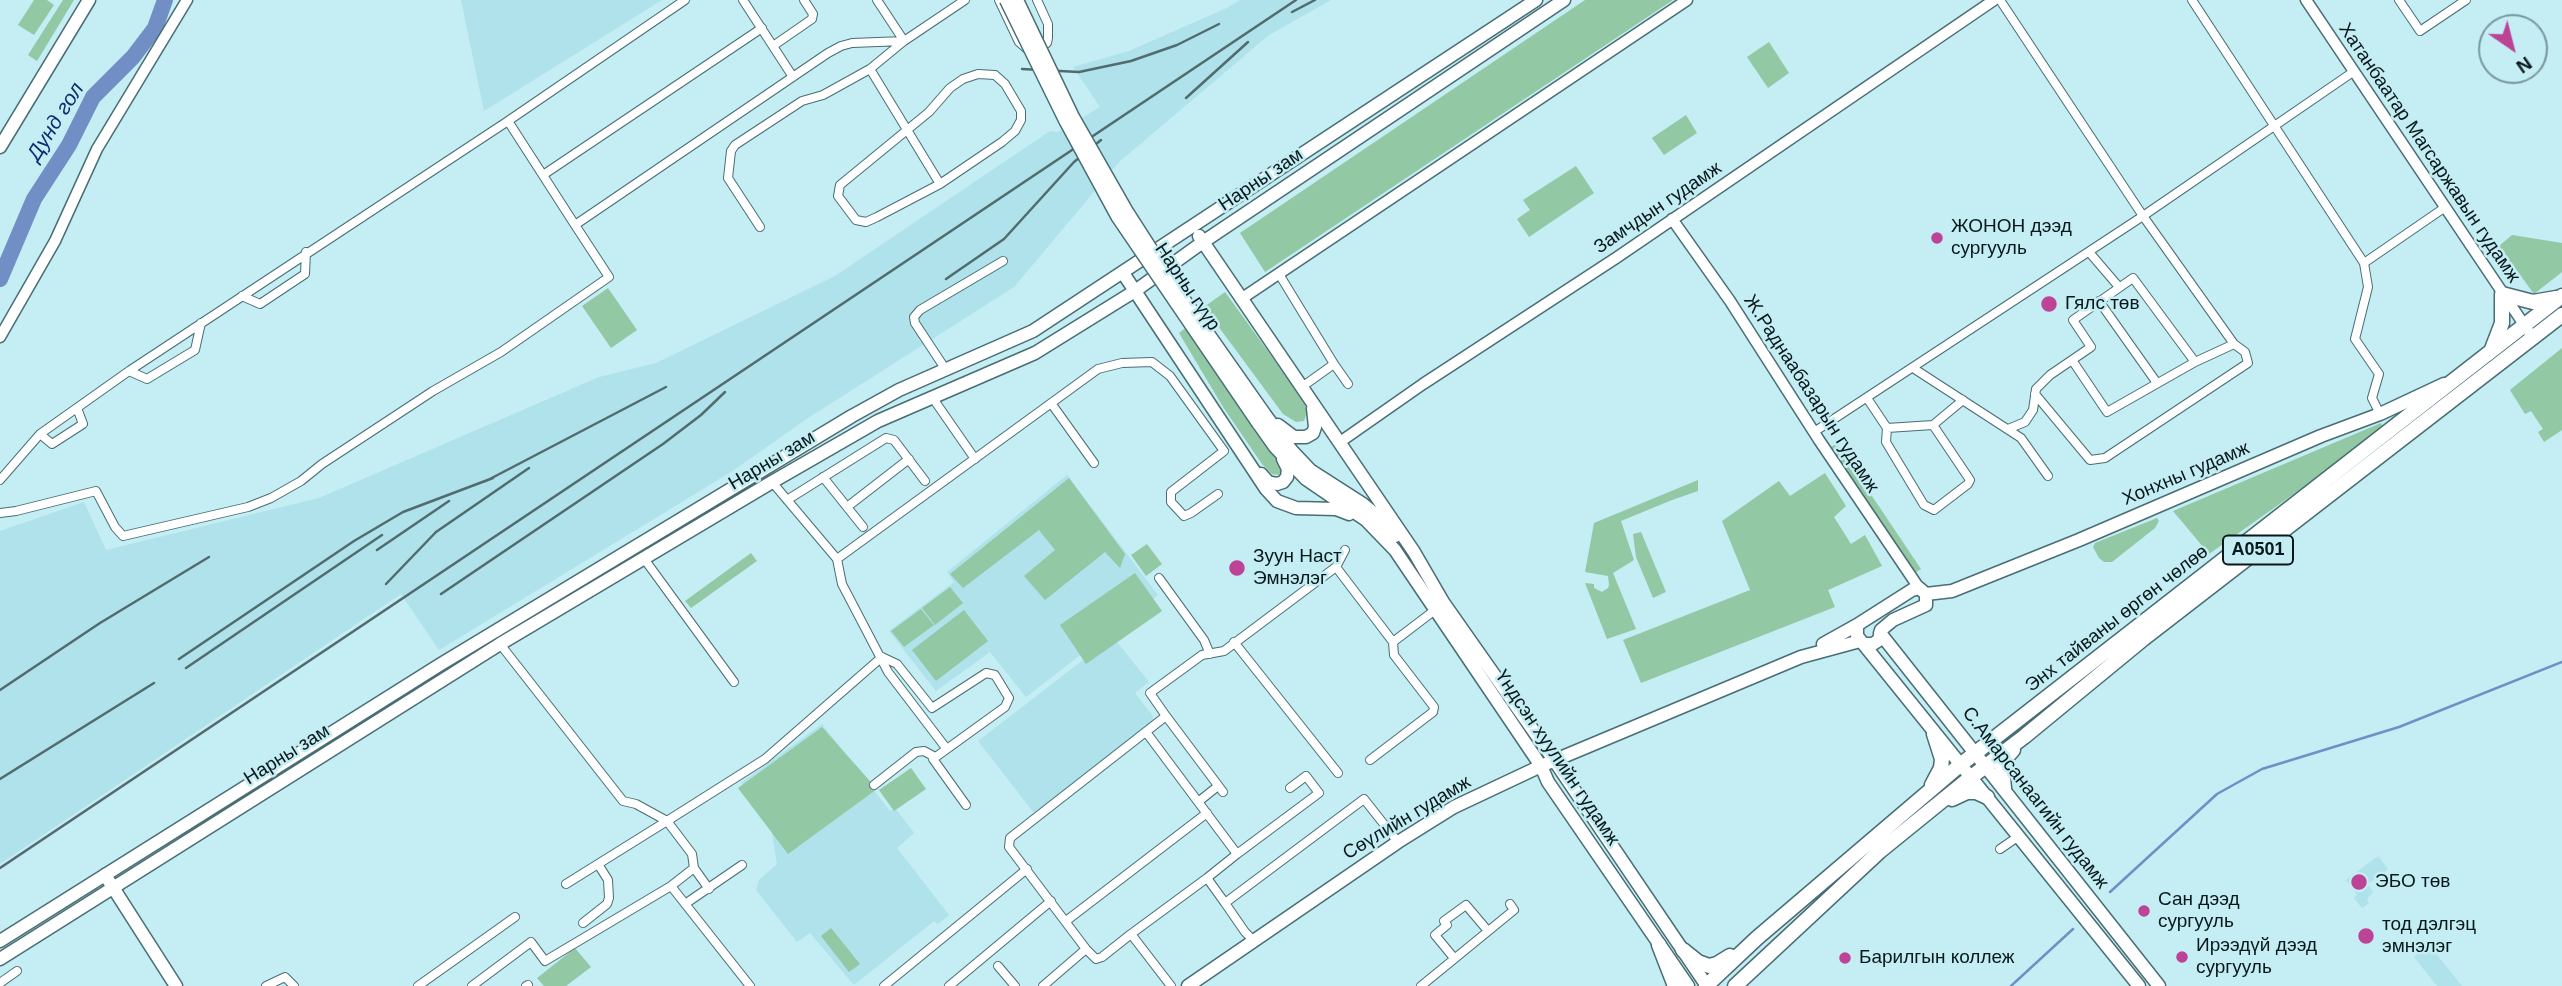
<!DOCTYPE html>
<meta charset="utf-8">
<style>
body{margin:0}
#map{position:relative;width:2562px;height:986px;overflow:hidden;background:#c4edf4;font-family:Arial,sans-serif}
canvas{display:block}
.north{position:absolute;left:2478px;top:14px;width:70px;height:70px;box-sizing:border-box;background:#c4edf4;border:2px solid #79989d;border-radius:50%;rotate:145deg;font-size:19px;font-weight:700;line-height:28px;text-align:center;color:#09191b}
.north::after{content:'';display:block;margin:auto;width:24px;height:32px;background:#bd4396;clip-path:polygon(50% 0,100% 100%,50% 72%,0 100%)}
</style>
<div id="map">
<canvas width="2562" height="986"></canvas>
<div class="north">N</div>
</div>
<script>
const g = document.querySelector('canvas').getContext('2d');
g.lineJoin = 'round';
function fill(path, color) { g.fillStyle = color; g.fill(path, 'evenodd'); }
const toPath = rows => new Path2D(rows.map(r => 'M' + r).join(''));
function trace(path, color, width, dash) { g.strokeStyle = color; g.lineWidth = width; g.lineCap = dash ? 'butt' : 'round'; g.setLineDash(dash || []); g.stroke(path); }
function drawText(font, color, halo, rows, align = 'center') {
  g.font = font + ' Arial,sans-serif'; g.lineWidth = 5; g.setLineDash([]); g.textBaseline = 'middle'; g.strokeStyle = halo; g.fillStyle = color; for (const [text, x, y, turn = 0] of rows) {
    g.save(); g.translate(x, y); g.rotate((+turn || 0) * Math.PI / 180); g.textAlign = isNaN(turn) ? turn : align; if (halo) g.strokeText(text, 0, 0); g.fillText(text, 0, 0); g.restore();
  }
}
fill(toPath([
 [461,0,662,0,484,111],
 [1240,0,1331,0,1269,35,1119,162,1014,287,808,418,731,472,439,650,401,594,0,864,0,531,84,502,106,550,319,498,599,377,656,363,835,276,1050,131,1058,132,1100,107,1073,67,1129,51,1229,7],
 [1067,475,1158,595,1026,697,990,652,936,691,889,631,954,582,947,572],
 [1113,637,1149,682,1135,693,1153,716,1153,721,1034,813,978,741],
 [822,724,890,811,895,808,914,833,897,848,949,915,938,924,934,921,854,985,810,933,797,942,756,890,759,880,777,864,770,821,741,783],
 [2378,856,2388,869,2368,884,2373,892,2367,899,2369,903,2362,908,2354,898,2357,895,2346,880],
 [2429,945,2462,986,2437,986,2414,957]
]), '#afe2ea');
fill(toPath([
 [34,0,47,0,54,5,34,35,18,25],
 [63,0,74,0,37,61,28,55],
 [1585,0,1673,0,1265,272,1240,233],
 [1769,42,1789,73,1768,88,1747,57],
 [1686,115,1697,133,1664,155,1652,138],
 [1576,166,1594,193,1529,237,1517,219,1530,210,1523,200],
 [2512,235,2562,243,2562,272,2534,294,2499,246],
 [608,288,637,330,611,348,582,306],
 [1225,292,1304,401,1307,412,1304,421,1296,422,1283,414,1204,307],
 [1188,326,1283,465,1279,475,1272,474,1262,464,1223,407,1179,333],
 [2562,348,2562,430,2544,442,2538,432,2543,429,2531,411,2525,414,2510,390],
 [2381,423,2384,430,2209,554,2173,511],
 [1837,444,1921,569,1912,575,1828,448],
 [1825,473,1846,506,1834,517,1851,544,1865,535,1882,566,1828,590,1835,607,1641,683,1623,640,1750,590,1722,521,1779,481,1790,496],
 [1069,478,1125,554,1120,568,1105,552,1045,600,1024,576,1055,550,1039,530,963,588,950,574],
 [1698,480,1698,491,1672,500,1621,521,1634,560,1613,573,1636,629,1607,639,1585,583,1594,584,1594,588,1602,592,1608,588,1609,585,1608,576,1585,572,1594,523],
 [2157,518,2159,521,2155,528,2112,562,2104,562,2099,558,2093,547,2095,543],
 [1641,532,1666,592,1653,598,1636,557,1633,534],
 [1147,544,1162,564,1146,576,1131,555],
 [751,553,757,561,691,608,685,601],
 [1135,573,1162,611,1086,664,1060,625],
 [950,587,963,603,935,625,922,608],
 [921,609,934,625,904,647,891,631],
 [964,610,988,641,936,681,912,650],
 [382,707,385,712,164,850,195,824],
 [822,727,877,789,788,854,738,788],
 [911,768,926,789,894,811,879,790],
 [831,928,860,964,849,972,821,936],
 [575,948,591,967,566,986,544,986,537,978]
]), '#92c8a3');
trace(toPath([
 [2110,892,2217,794,2262,769,2399,727,2562,662],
 [2011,986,2073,929]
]), '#718fc5', 2.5);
trace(toPath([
 [0,279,34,199,69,145,93,97,133,57,155,28,165,0]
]), '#718fc5', 16);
const minor = toPath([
 [743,0,793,77],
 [999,0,1019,42,1027,49,1034,50,1047,43,1048,38,1048,24,1037,0],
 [2000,0,2143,216,2234,344,2195,362,2107,412,2072,360,2091,347,2073,320,2133,278,2195,362],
 [2192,0,2364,263,2368,287,2355,339,2379,374,2372,398,2380,414],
 [2399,0,2420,31,2466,0],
 [773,46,812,19,813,14,804,0],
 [870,69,940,184],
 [978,74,995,75,1005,84,1021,111,1021,120,1015,131,1002,142,940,184,877,217,866,222,856,220,838,196,840,185,929,112,950,88,963,79,978,74],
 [508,121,685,0],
 [543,175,762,28],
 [760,227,728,178,731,151,735,145,802,101,823,95,870,69,904,41,877,0],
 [2089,252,2119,287],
 [2364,263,2444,208],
 [1279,274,1334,364,1306,384],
 [242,296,260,304,305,274,306,252],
 [2099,301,2157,383],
 [1334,364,1348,384],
 [1913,368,2021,438,2048,476],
 [946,370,915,323,914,317,920,310,1003,261],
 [129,371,147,379,195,350,201,323],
 [2035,394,2090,460,2105,458,2248,363,2245,352,2234,344],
 [932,397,975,459],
 [1867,398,1887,428,1886,442,1924,505,1934,510,1968,484,1970,480,1933,425,1887,428],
 [1051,403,1094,463],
 [1933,425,1963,400],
 [2008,429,2025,422,2033,410,2036,389,2050,375,2072,360],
 [1814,432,2143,216,2353,72],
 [40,434,52,444,83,424,77,408],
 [823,477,863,527],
 [0,480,40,434,129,371,508,121,575,225,828,53,841,46,852,43,904,41,965,0],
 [772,482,837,559,842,584,888,672,946,748],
 [787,500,886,438,894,440,925,481],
 [847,507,909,459],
 [0,513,16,511,96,491,115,527,123,536,248,507,271,498,301,481,322,464,433,391,501,352,609,277,575,225],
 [837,559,1098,369,1122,363,1152,362,1170,376,1224,451,1171,492,1171,502,1184,516,1191,513,1218,494],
 [645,560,734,682],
 [1336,567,1393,642,1394,655,1434,707,1433,712,1370,760],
 [1159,578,1204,640,1210,654],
 [1234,642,1338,773],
 [1393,642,1435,610],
 [500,644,623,801,636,804,667,821,566,884],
 [882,657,897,664,932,708,986,673,995,675,1009,698,1005,707,933,759,966,805],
 [1166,716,1223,792],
 [1146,732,1237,854,1207,878],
 [874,785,916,752,924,751,935,757],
 [1198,802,1218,786],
 [2000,849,2019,836],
 [1237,854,1319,793,1306,776,1290,788],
 [694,868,709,889],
 [671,886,694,868,692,854,667,821,765,759,882,657],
 [1225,903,1245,932,1253,940],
 [685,904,742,865],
 [1066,921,1207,813],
 [583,923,607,904,609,898,608,880,598,864],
 [1131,934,1102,957,1096,959,1086,949,1009,847,1010,838,1166,716,1150,693,1202,655,1224,651,1336,567,1345,550],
 [1454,958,1435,935,1447,925,1444,921,1466,905,1488,931],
 [998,966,1015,986],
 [0,983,17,971],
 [266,986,285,977,294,986],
 [418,986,515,917],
 [472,986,531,942,545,961,671,886,750,986],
 [526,986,528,985],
 [884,986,1027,869],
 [949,986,1051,901],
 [1043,986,1086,949],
 [1171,986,1131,934,1207,878,1225,903,1364,799,1398,842],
 [1421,986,1514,910,1510,904]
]);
const tertiary = toPath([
 [2306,0,2533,338],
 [1672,219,1730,301,1819,440,1919,588],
 [1241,299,1687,0],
 [0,337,55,241,97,149,187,0],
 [1340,442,1423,384,1616,258,1994,0]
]);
const secondary = toPath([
 [0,147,89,0],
 [1926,594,1952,591,2079,540,2321,436,2380,414,2444,384],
 [1926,594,1919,588,1912,590,1857,625,1857,636,2139,986],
 [1880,633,2159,986],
 [1823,644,1857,625],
 [1866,644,1873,644,1879,640,1881,630,1893,620,1926,605,1926,594],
 [105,875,176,986],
 [1188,986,1398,842,1454,807,1541,766,1801,657,1860,641]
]);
const primary = toPath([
 [1199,236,1414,552,1443,602,1554,760,1707,986],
 [1123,273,1266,489,1277,501,1296,508,1336,509,1349,514],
 [1266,416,1292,451,1310,470,1363,504,1381,519,1395,536],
 [1258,423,1275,447,1306,479,1366,520,1395,550,1541,766,1548,782,1688,986],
 [1278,425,1294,437,1306,437,1313,433,1315,427,1313,408],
 [1261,474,1268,482,1277,484,1283,482,1287,477,1288,469,1283,459],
 [0,941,441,664,852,416,899,390,1033,331,1536,0],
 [0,959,500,644,772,482,878,421,1035,353,1135,291,1203,242,1564,0]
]);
const trunk = toPath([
 [2492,349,2502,323,2502,294,2533,302,2556,298],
 [1932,785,1941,768,1942,759,1934,734],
 [2004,788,2002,769,2006,758,2013,750],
 [1952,799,1967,792,1976,792,1987,797],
 [1659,945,1675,986],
 [1683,950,1698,962,1709,966,1717,964,1730,956],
 [1706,986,1757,938,1960,765,2562,296],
 [1735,986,1880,851,1970,778,2025,736,2143,639,2562,315]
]);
trace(minor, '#486d73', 10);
trace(tertiary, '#486d73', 13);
trace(secondary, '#486d73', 15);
trace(primary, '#486d73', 15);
trace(trunk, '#486d73', 17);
trace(minor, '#fff', 8);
trace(tertiary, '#fff', 10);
trace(secondary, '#fff', 12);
trace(primary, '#fff', 12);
trace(trunk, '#fff', 14);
trace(toPath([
 [1292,12,1315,0],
 [1022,69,1079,72,1131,61,1177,45,1219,24],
 [1186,98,1248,42],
 [946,279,1004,239,1074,162,1101,140],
 [486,481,666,387],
 [377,550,449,501],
 [386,584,436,532,529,468],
 [441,594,663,444,701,415,725,392],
 [179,659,354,541,403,512,493,478],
 [186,668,382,535],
 [0,690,100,623,209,557],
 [0,779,154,683],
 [0,868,1296,0]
]), '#526b6f', 2.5);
const primaryBridge = toPath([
 [1006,0,1066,122,1117,216,1258,423],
 [1017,0,1073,117,1126,210,1176,288,1266,416]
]);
trace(primaryBridge, '#486d73', 15, []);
trace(primaryBridge, '#fff', 12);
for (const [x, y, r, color] of [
 [1937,238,7,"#bd4396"],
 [2049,304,9,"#bd4396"],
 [1237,568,9,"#bd4396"],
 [2359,882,9,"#bd4396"],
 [2144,911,7,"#bd4396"],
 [2366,936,9,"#bd4396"],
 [2182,957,7,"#bd4396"],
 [1845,958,7,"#bd4396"]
]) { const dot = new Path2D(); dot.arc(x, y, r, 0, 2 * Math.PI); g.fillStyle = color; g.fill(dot); trace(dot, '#c4edf4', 2.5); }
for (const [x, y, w] of [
 [2258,550,70]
]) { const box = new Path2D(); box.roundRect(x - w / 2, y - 14.5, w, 29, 5); g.fillStyle = '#c4edf4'; g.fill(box); trace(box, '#09191b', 2); }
drawText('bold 18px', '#09191b', null, [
 ["A0501",2258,550]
]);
drawText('19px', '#09191b', '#c4edf4', [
 ["Хатанбаатар Магсаржавын гудамж",2429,153,56],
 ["Нарны зам",1261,180,-34],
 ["Замчдын гудамж",1658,208,-34],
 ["Нарны гүүр",1187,287,56],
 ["Ж.Раднаабазарын гудамж",1811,394,57],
 ["Нарны зам",772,461,-31],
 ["Хонхны гудамж",2186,474,-23],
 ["Энх тайваны өргөн чөлөө",2117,619,-38],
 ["Нарны зам",287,755,-32],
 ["Үндсэн хуулийн гудамж",1557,758,56],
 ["С.Амарсанаагийн гудамж",2035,798,52],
 ["Сөүлийн гудамж",1407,818,-31]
]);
drawText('19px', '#09191b', '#c4edf4', [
 ["ЖОНОН дээд",1951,227],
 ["сургууль",1951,249],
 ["Гялс төв",2065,304],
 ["Зуун Наст",1253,557],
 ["Эмнэлэг",1253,579],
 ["ЭБО төв",2375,882],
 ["Сан дээд",2158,900],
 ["сургууль",2158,922],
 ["тод дэлгэц",2382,925],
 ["эмнэлэг",2382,947],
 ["Ирээдүй дээд",2196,946],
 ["сургууль",2196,968],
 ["Барилгын коллеж",1859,958]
], 'left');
drawText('italic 21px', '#0d2e6f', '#c4edf4', [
 ["Дунд гол",56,122,-58]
]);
</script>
